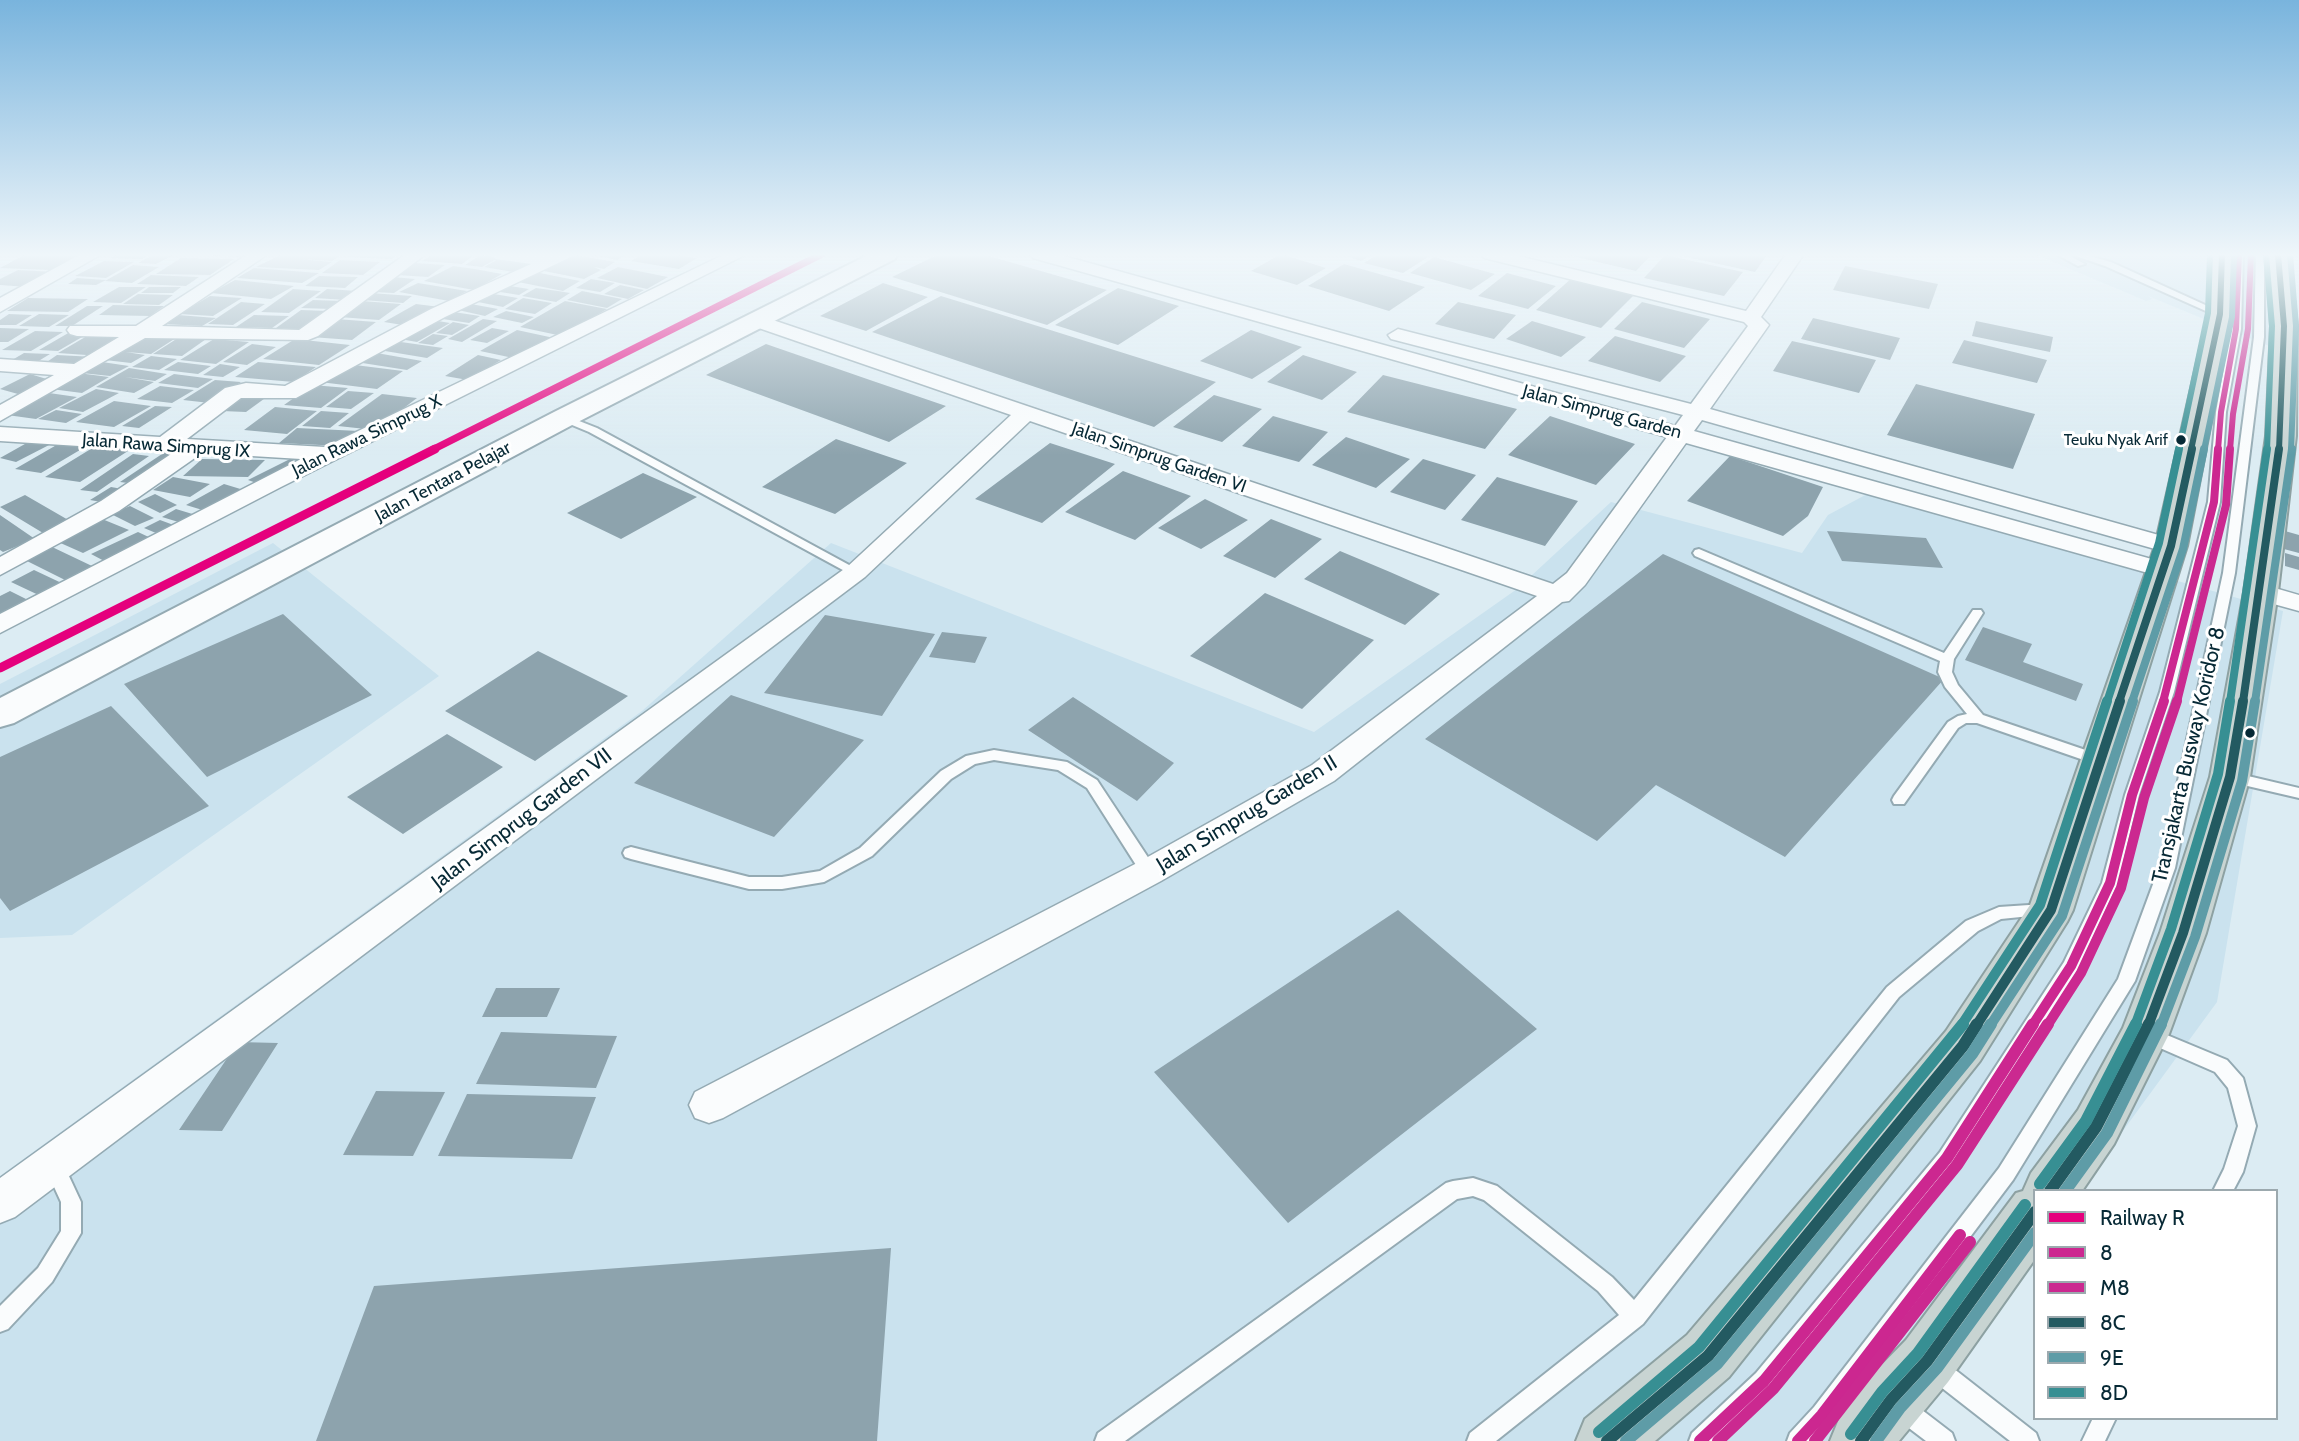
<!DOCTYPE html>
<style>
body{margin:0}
#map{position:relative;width:2299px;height:1441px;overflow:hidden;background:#dcecf3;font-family:Cabin,sans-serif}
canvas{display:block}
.legend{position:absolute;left:2033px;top:1189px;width:245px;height:231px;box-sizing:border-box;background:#fff;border:2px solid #9ca9ae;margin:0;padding:9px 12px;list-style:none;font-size:21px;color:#072935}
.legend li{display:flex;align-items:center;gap:14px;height:35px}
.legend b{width:35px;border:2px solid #9ca9ae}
</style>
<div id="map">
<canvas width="2299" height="1441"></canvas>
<ul class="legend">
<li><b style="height:9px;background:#e5007d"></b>Railway R</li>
<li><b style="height:9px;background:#cc2790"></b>8</li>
<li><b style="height:9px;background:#cb2990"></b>M8</li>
<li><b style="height:9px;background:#235a61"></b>8C</li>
<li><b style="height:9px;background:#5e9ca7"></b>9E</li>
<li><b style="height:9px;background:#378f93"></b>8D</li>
</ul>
</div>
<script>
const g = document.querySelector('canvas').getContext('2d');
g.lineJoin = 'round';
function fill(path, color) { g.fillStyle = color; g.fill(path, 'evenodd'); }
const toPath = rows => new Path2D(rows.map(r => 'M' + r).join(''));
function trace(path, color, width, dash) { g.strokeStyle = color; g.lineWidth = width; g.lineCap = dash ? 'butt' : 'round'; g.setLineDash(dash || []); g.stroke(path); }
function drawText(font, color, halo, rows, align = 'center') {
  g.font = font + ' Cabin,sans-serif'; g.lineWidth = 6; g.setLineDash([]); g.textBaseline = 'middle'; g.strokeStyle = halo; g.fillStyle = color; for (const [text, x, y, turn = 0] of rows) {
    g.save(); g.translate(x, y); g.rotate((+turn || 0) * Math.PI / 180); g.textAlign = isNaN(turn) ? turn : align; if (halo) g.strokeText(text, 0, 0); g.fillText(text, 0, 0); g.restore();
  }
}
fill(toPath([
 [2034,254,2275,254,2281,351,2148,296,2153,299,2146,301],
 [1869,493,2283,611,2217,1002,2079,1191,2035,1191,1897,1441,0,1441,0,1176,642,711,831,543,1314,732,1517,589,1611,502,1802,553,1828,515],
 [273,543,439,676,72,935,0,938,0,684]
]), '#cae2ee');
fill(toPath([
 [26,254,46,254,77,255,50,270,0,268],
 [118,254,152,254,142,259,110,258],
 [155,254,175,254,156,264,138,263],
 [188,254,245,254,240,257],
 [282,254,343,254,332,261,300,259,332,262,319,270,256,267],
 [352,254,398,254,392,259,348,257],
 [433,254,450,254,474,255,462,264,422,261],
 [588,254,628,254,617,260],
 [643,254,671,254,697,258,679,269,631,261],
 [939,254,982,254,1107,290,1047,325,892,277],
 [1281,254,1326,268,1297,285,1251,271],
 [1340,254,1373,254,1361,261],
 [1378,254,1427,254,1431,255,1403,273,1364,263],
 [1564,254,1652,254,1636,271],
 [1673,254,1761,254,1767,255,1755,272],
 [481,255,498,258,482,267,465,265],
 [575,255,615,262,604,269,594,267,601,270,584,279,539,270],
 [1665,255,1743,272,1724,296,1644,278],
 [504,256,539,261,519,273,484,267],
 [1434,257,1495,274,1471,290,1410,273],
 [181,258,234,259,210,275,156,274],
 [340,260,380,262,363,275,322,273],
 [104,261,134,262,106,278,75,276],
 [415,263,445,265,428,277,397,275],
 [1344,264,1425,287,1389,311,1308,286],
 [133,265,159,267,132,283,105,281],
 [453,266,475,269,502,274,474,290,424,281],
 [1845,266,1938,284,1929,309,1833,290],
 [618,267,668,277,647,289,597,278],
 [254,268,319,273,302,283,237,278],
 [18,270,56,272,27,287,0,285,0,279],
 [535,272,580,281,563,291,518,282],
 [1507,273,1556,286,1528,309,1478,296],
 [151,275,199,277,186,286,137,284],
 [319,276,358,277,345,288,305,286],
 [393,277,415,279,394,293,372,292],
 [1573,277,1636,293,1601,328,1536,310],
 [77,278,106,280,96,285,68,284],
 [591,279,615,283,600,292,576,288],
 [235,280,294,286,271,299,211,293],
 [418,283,467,291,449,301,399,292],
 [883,283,928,297,866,331,820,316],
 [504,285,529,289,519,295,494,291],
 [620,285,644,290,628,299,604,294],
 [119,287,146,287,121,303,93,302],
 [149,287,181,287,173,293,141,293],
 [536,288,558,291,570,293,556,302,522,296],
 [1118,288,1179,306,1118,345,1055,325],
 [293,289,321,291,289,313,261,312],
 [327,289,358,291,346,300,315,298],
 [582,291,622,299,607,308,567,300],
 [371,293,412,296,403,303,362,300],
 [488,293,518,298,503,307,473,301],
 [138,294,173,295,159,305,123,304],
 [210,296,242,298,213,316,179,314],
 [941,296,993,312,1216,382,1154,427,872,332],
 [28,298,88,299,68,312,7,311],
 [523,298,552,303,535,314,505,309],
 [313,300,344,301,332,309,301,308],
 [362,301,401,304,379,320,339,317],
 [565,301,607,309,562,336,520,327],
 [241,302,265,304,233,325,208,324],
 [1458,302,1516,315,1494,339,1435,324],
 [1642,302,1710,319,1684,348,1614,329],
 [416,304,440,307,409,326,384,322],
 [471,304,498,309,485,316,458,310],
 [113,305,157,306,164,306,150,316,99,315],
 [87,306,103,306,72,326,55,326],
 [301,310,329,311,305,330,276,328],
 [447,311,480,316,469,323,436,318],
 [506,311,534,317,522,323,493,317],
 [9,314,32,315,16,325,0,325,0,320],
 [39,314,69,315,49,327,19,326],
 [178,315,216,318,202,326,163,324],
 [254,315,289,316,272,328,236,327],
 [1813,318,1900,338,1890,360,1801,339],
 [336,319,376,322,352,340,311,337],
 [483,319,497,321,462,342,448,339],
 [432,320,450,323,417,342,400,339],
 [1532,321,1586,337,1561,357,1506,339],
 [1976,321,2053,337,2050,352,1972,336],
 [453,322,469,325,452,335,436,333],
 [0,328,29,329,8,342,0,342],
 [492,328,509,331,487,343,470,340],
 [517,330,554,338,518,359,480,351],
 [1251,330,1302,347,1252,379,1200,361],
 [35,331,63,332,31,351,2,350],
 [70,332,89,333,58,351,39,350],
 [92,333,134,335,101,356,58,353],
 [151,334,179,336,151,354,126,352,145,355,131,363,105,360],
 [433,334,448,336,433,345,418,343],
 [181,336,209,337,182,356,153,354],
 [1615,336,1686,356,1660,382,1588,361],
 [214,339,249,342,216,364,180,360],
 [295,339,350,345,319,365,263,359],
 [1964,340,2047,360,2037,383,1952,363],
 [394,341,443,348,427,358,379,350],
 [1792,341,1876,360,1859,393,1773,371],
 [252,344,276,347,247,365,223,362],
 [766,344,870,380,946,406,889,442,706,375],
 [371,352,422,361,407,370,356,362],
 [24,353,50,354,32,365,7,363],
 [57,355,95,357,80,367,41,366],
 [478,355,501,360,468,380,445,376],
 [1303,355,1357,372,1322,400,1267,382],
 [151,356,177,359,159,370,132,367],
 [102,362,129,366,110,376,82,373],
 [178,362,211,366,198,374,164,370],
 [258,362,316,367,294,382,235,377],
 [220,364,240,367,223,377,203,375],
 [347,364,403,371,377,389,320,382],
 [129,368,167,374,155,381,125,377,154,382,134,393,96,387],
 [78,373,109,377,82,393,51,389],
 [30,374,50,380,18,394,0,389],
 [174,374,213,379,198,388,158,383],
 [1383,375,1517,409,1485,449,1347,412],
 [215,380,241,382,210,403,183,400],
 [1916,384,2035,414,2013,469,1887,435],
 [312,385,348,388,321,408,284,405],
 [160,386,194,390,172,403,137,399],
 [96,389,119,393,83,412,59,408],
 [348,391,374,393,351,409,326,407],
 [49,393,77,397,36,419,7,415],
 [382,394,417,398,375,430,338,426],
 [244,395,268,396,246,412,222,411],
 [1214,395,1262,409,1222,442,1173,427],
 [114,401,151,406,114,427,76,422],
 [155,406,172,407,139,428,122,426],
 [275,407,317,411,287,434,244,430],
 [56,410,82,414,66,423,38,419],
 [321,411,349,413,330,428,302,426],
 [1273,416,1328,432,1299,462,1242,446],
 [1550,416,1635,444,1596,485,1508,455],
 [297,428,359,431,342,446,279,443],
 [1346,437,1410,459,1376,488,1312,465],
 [836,439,907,463,835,514,762,487],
 [32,440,51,444,16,462,0,458],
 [60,443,85,447,41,473,15,469],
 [1050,443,1115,464,1042,523,975,499],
 [94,447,128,451,80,482,45,477],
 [165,452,181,453,136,484,120,482],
 [133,454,149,456,97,492,80,490],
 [1730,456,1823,487,1808,516,1783,536,1687,501],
 [202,459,265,460,248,477,183,476],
 [290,459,303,465,262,485,248,480],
 [1423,459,1476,475,1445,510,1390,492],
 [1123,471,1191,496,1135,540,1065,512],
 [643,473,697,497,621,539,567,513],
 [173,477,210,484,190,497,153,490],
 [1497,477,1578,501,1545,546,1461,520],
 [224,484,247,491,209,512,186,505],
 [111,487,128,490,107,503,90,500],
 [155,494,177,505,160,513,138,502],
 [25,495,70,521,43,533,0,507],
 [1205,499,1248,520,1201,549,1158,528],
 [130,506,154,518,135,526,111,514],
 [176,509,199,516,185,524,162,517],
 [0,515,35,539,3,552,0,550],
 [102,519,129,530,83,553,56,541],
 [1271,519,1322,539,1275,578,1223,556],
 [160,520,179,527,163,536,144,528],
 [1827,531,1926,538,1943,568,1842,561],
 [2285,531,2299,535,2299,553,2280,548],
 [138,532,155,540,108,563,91,554],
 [50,546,92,566,65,580,23,559],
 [1340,551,1390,572,1440,594,1405,625,1304,579],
 [2285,553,2299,557,2299,570,2285,566],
 [1663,554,1944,679,1785,857,1656,785,1597,841,1425,739],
 [34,570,70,587,47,599,11,582],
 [10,591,28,600,0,614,0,596],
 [1265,593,1374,640,1302,709,1190,656],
 [283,614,372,695,207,777,124,684],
 [825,615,935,634,882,716,764,693],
 [1983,627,2032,644,2023,662,2083,684,2076,701,1965,660],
 [942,632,987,637,975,663,929,657],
 [538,651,628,696,535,761,445,711],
 [731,695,864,740,774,837,634,783],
 [1073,697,1174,763,1137,801,1028,730],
 [111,706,209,806,10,911,0,898,0,757],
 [447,734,503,767,403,834,347,797],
 [1398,910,1537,1029,1288,1223,1154,1072],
 [496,988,560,988,547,1017,482,1017],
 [501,1032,617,1036,596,1088,476,1084],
 [238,1042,278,1043,222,1131,179,1130],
 [376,1091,445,1092,413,1156,343,1155],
 [467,1094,596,1097,572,1159,438,1156],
 [891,1248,877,1441,316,1441,374,1286]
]), '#8da3ad');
const lane = toPath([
 [2056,254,2066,254,2085,264,2078,266,2056,254],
 [2070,254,2082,254,2111,262,2225,314,2217,316,2105,266,2070,254],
 [2235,254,2243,254,2241,329,2226,412,2220,502,2174,692,2139,795,2118,883,2077,971,1954,1164,1772,1389,1717,1441,1689,1441,1692,1433,1756,1373,1940,1152,2064,962,2102,883,2125,795,2160,692,2208,502,2216,412,2231,329,2235,254],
 [2256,254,2264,254,2264,337,2235,573,2175,868,2135,981,2013,1180,1830,1423,1813,1441,1787,1441,1790,1433,1814,1407,1999,1168,2118,979,2159,868,2223,573,2254,337,2256,254],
 [564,415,597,428,862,572,860,575,852,575,589,432,560,420,559,418,564,415],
 [1699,549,1944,653,1973,610,1981,610,1983,613,1954,659,1952,672,1958,685,1983,715,2103,756,2105,760,2098,765,1977,723,1966,723,1958,728,1904,804,1894,804,1892,800,1894,796,1948,722,1958,716,1967,714,1945,687,1938,672,1940,661,1695,556,1693,553,1695,550,1699,549],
 [994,750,1067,762,1097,780,1155,868,1157,872,1155,876,1149,878,1143,876,1087,788,1058,770,994,760,975,764,951,779,872,856,824,882,782,889,749,889,631,859,625,857,623,853,625,849,631,847,749,877,782,877,820,871,860,848,941,771,966,756,994,750],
 [2231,772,2299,788,2299,798,2226,781,2224,777,2231,772],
 [2044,904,2050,906,2052,910,2050,914,2001,919,1978,931,1899,997,1643,1324,1496,1441,1467,1441,1470,1433,1619,1315,1598,1291,1484,1200,1473,1196,1457,1199,1125,1441,1095,1441,1098,1433,1446,1183,1453,1181,1473,1178,1497,1186,1612,1277,1634,1300,1887,987,1966,921,1999,907,2044,904],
 [2150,1028,2227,1060,2243,1078,2256,1126,2243,1172,2233,1191,2213,1191,2224,1169,2238,1126,2228,1088,2215,1072,2144,1041,2141,1036,2144,1031,2150,1028],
 [54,1156,61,1159,81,1202,81,1233,52,1282,8,1329,0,1332,0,1306,38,1268,61,1231,61,1202,44,1165,47,1159,54,1156],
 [1936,1358,1944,1361,2036,1433,2039,1441,2010,1441,1928,1377,1925,1369,1928,1361,1936,1358],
 [1901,1397,1909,1400,1952,1433,1955,1441,1926,1441,1893,1416,1890,1408,1893,1400,1901,1397],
 [2093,1418,2116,1418,2105,1441,2082,1441,2093,1418]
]);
const street = toPath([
 [81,254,102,254,0,312,0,298,81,254],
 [248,254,268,254,162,326,299,330,406,254,426,254,318,336,308,340,145,338,0,421,0,405,54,375,0,371,0,359,74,364,119,337,77,336,70,334,67,330,70,326,136,326,248,254],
 [487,254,577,254,445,317,296,398,241,398,187,439,325,447,725,254,747,254,281,487,0,633,0,614,301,459,202,453,119,511,0,575,0,557,101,501,174,452,0,441,0,427,160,437,225,388,246,383,285,386,431,309,531,264,496,259,487,254],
 [1030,254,1057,254,1675,426,1683,415,1391,339,1388,335,1398,329,1691,404,1748,326,1744,322,1484,258,1481,254,1510,254,1746,311,1786,254,1804,254,1761,317,1769,325,1710,409,2180,541,2184,546,2180,551,2162,551,1702,420,1694,431,2173,565,2177,570,2173,575,2164,578,2155,575,1686,443,1585,585,1569,601,1562,602,1334,781,1161,881,723,1118,709,1123,695,1118,689,1105,695,1092,1137,863,1312,765,1537,596,1030,421,865,577,15,1217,0,1223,0,1178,847,567,1011,415,750,325,747,321,750,317,764,317,1553,584,1567,573,1667,437,1033,258,1030,254],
 [2261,584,2299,595,2299,611,2252,598,2248,592,2252,586,2261,584]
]);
const secondary = toPath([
 [870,254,898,254,895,259,574,424,14,723,0,727,0,698,554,412,870,254]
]);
const highway = toPath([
 [2211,254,2233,254,2232,314,2187,546,2073,910,2067,922,1980,1061,1729,1377,1655,1441,1576,1441,1585,1419,1687,1335,1946,1031,2030,905,2155,546,2208,314,2211,254],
 [2267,254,2289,254,2297,326,2296,436,2278,592,2250,777,2206,933,2169,1034,2114,1144,2082,1191,2035,1191,2035,1259,1948,1382,1899,1441,1830,1441,1839,1419,1869,1378,1906,1340,2016,1193,2023,1191,2031,1173,2078,1110,2123,1028,2160,933,2210,777,2244,592,2266,436,2271,326,2267,254]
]);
trace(lane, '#94aab3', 4);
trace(street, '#94aab3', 3);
trace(secondary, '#94aab3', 4);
trace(highway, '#8da1a2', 4);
fill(lane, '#fafcfd');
fill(street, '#fafcfd');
fill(secondary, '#fafcfd');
fill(highway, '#c8d4d2');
trace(toPath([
 [2218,450,2221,412,2236,329,2239,254]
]), '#cc2790', 6);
trace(toPath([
 [2163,702,2214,502,2218,449]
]), '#cc2790', 8);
trace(toPath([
 [2032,1026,2071,966,2110,883,2132,795,2164,701]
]), '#cc2790', 10);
trace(toPath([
 [1700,1441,1764,1381,1947,1158,2033,1024],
 [1798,1441,1822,1415,1960,1235]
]), '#cc2790', 12);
trace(toPath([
 [2230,450,2233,414,2248,329,2251,254]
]), '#cb2990', 6);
trace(toPath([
 [2177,702,2226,505,2230,449]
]), '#cb2990', 8);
trace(toPath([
 [2047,1026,2081,973,2121,888,2144,798,2177,701]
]), '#cb2990', 10);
trace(toPath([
 [1718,1441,1773,1389,1957,1165,2048,1024],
 [1815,1441,1970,1242]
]), '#cb2990', 12);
trace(toPath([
 [2278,254,2284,326,2279,450],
 [2191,450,2220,314,2222,254]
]), '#235a61', 6);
trace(toPath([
 [2119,702,2171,546,2192,449],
 [2243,702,2279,449]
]), '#235a61', 8);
trace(toPath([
 [1976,1026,2051,910,2120,701],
 [2148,1026,2183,933,2230,777,2243,701]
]), '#235a61', 10);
trace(toPath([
 [2050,1191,2096,1127,2149,1024],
 [1607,1441,1708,1356,1963,1046,1977,1024],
 [1861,1441,1891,1400,1927,1361,2035,1212]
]), '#235a61', 12);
trace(toPath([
 [2290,254,2296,326,2291,450],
 [2204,450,2232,317,2234,254]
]), '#5e9ca7', 6);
trace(toPath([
 [2132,702,2183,549,2204,449],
 [2255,702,2292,449]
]), '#5e9ca7', 8);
trace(toPath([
 [1990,1026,2062,916,2133,701],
 [2161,1026,2195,937,2242,781,2255,701]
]), '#5e9ca7', 10);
trace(toPath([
 [2065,1191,2107,1133,2161,1024],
 [1626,1441,1717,1364,1972,1054,1991,1024],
 [1876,1441,1900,1408,1937,1368,2035,1233]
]), '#5e9ca7', 12);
trace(toPath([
 [2266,255,2272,326,2267,450],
 [2179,450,2208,313,2210,254]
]), '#378f93', 6);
trace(toPath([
 [2107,702,2159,543,2179,449],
 [2230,702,2267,449]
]), '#378f93', 8);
trace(toPath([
 [1961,1026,2040,905,2107,701],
 [2135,1026,2171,929,2218,774,2230,701]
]), '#378f93', 10);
trace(toPath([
 [2040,1184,2086,1121,2136,1024],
 [1599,1432,1699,1347,1963,1024],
 [1851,1434,1882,1392,1918,1353,2025,1205]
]), '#378f93', 12);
trace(toPath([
 [432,450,822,254]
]), '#e5007d', 7);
trace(toPath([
 [0,668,435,449]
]), '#e5007d', 9);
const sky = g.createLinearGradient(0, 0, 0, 455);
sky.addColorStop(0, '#79b4dd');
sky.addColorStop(0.56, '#eff6fa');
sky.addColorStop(1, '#eff6fa00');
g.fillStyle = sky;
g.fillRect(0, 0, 2299, 455);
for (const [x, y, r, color] of [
 [2181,440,6,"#072935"],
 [2250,733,6,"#072935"]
]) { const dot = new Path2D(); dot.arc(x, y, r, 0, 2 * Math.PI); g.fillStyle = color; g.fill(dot); trace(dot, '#fff', 2.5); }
drawText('16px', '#072935', '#fff', [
 ["Teuku Nyak Arif",2168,440]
], 'right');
drawText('18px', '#072935', '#fff', [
 ["Jalan Simprug Garden",1602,412,15],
 ["Jalan Rawa Simprug X",367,436,-26],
 ["Jalan Rawa Simprug IX",166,446,4],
 ["Jalan Simprug Garden VI",1159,458,19],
 ["Jalan Tentara Pelajar",443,482,-28]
]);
drawText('21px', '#072935', '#fff', [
 ["Transjakarta Busway Koridor 8",2189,755,-77],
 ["Jalan Simprug Garden II",1247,814,-31],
 ["Jalan Simprug Garden VII",522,819,-37]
]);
</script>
